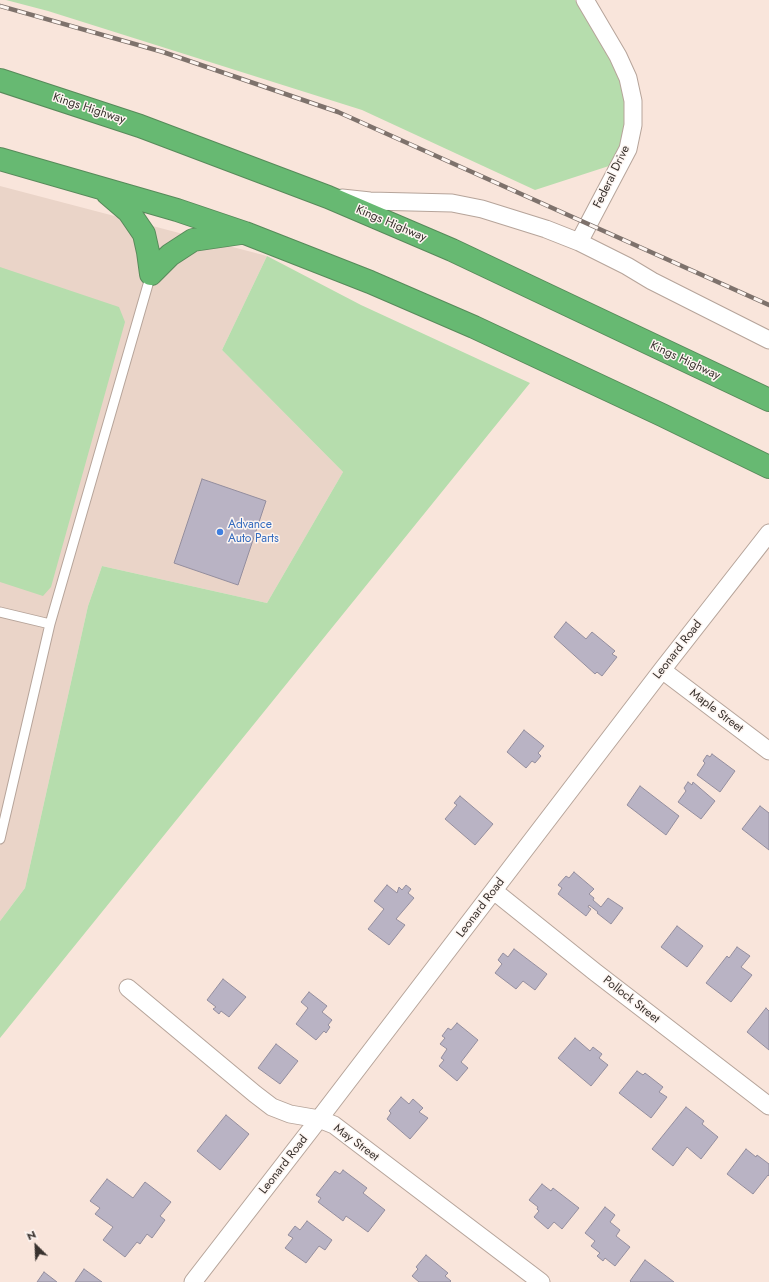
<!DOCTYPE html>
<style>
body{margin:0}
#map{position:relative;width:769px;height:1282px;overflow:hidden;background:#f9e5db;font-family:Jost,sans-serif}
canvas{display:block}
.north{position:absolute;left:16px;top:1226px;width:40px;height:40px;-webkit-text-stroke:3px #fdf5f1;paint-order:stroke;rotate:336deg;font-size:11px;font-weight:700;line-height:16px;text-align:center;color:#39322e}
.north::after{content:'';display:block;margin:auto;width:14px;height:18px;background:#39322e;clip-path:polygon(50% 0,100% 100%,50% 72%,0 100%)}
</style>
<div id="map">
<canvas width="769" height="1282"></canvas>
<div class="north">N</div>
</div>
<script>
const g = document.querySelector('canvas').getContext('2d');
g.lineJoin = 'round';
function fill(path, color) { g.fillStyle = color; g.fill(path, 'evenodd'); }
const toPath = rows => new Path2D(rows.map(r => 'M' + r).join(''));
function trace(path, color, width, dash) { g.strokeStyle = color; g.lineWidth = width; g.lineCap = dash ? 'butt' : 'round'; g.setLineDash(dash || []); g.stroke(path); }
function drawText(font, color, halo, rows, align = 'center') {
  g.font = font + ' Jost,sans-serif'; g.lineWidth = 3; g.setLineDash([]); g.textBaseline = 'middle'; g.strokeStyle = halo; g.fillStyle = color; for (const [text, x, y, turn = 0] of rows) {
    g.save(); g.translate(x, y); g.rotate((+turn || 0) * Math.PI / 180); g.textAlign = isNaN(turn) ? turn : align; if (halo) g.strokeText(text, 0, 0); g.fillText(text, 0, 0); g.restore();
  }
}
fill(toPath([
 [0,186,267,256,222,350,343,472,267,603,102,566,88,606,25,888,0,921]
]), '#ead4c8');
fill(toPath([
 [6,0,575,0,614,60,625,90,628,124,612,165,535,190,362,110,48,11],
 [267,256,361,305,530,383,0,1038,0,921,25,888,88,606,102,566,267,603,343,472,222,350],
 [0,267,119,307,125,322,51,587,43,596,0,582]
]), '#b6ddad');
const building = toPath([
 [202,479,266,501,238,585,174,563,202,479],
 [566,622,586,639,592,632,615,651,612,654,617,657,602,676,597,672,595,674,554,637,566,622],
 [524,730,544,746,538,753,541,756,535,763,532,761,526,768,507,752,524,730],
 [712,754,735,771,720,792,697,775,705,763,703,761,707,755,710,757,712,754],
 [688,782,692,785,693,782,715,801,701,819,678,802,686,791,684,788,688,782],
 [640,786,679,816,666,835,627,805,640,786],
 [460,796,493,824,475,845,445,819,457,805,454,803,460,796],
 [760,806,769,813,769,850,742,829,760,806],
 [574,872,594,889,589,894,594,898,593,900,601,907,608,898,623,908,611,924,597,913,598,912,589,905,588,907,591,909,586,916,558,894,562,888,558,885,566,876,569,878,574,872],
 [387,885,397,893,399,887,402,890,406,885,411,889,408,893,414,898,396,919,405,925,389,945,368,929,384,909,374,901,387,885],
 [677,926,703,946,687,967,661,947,677,926],
 [737,947,750,956,741,967,752,975,731,1002,706,983,727,956,729,958,737,947],
 [514,949,547,974,535,990,523,981,516,989,495,973,502,964,498,960,503,953,508,957,514,949],
 [223,979,246,997,229,1017,221,1011,219,1014,213,1009,216,1007,207,1000,223,979],
 [309,992,327,1006,322,1012,332,1020,328,1025,330,1027,326,1033,324,1031,316,1040,296,1024,308,1008,301,1002,309,992],
 [766,1008,769,1011,769,1050,747,1032,766,1008],
 [457,1023,478,1040,461,1062,468,1068,457,1081,439,1066,444,1060,441,1058,447,1049,440,1044,445,1038,442,1036,448,1028,451,1030,457,1023],
 [575,1038,590,1051,593,1047,602,1054,599,1058,608,1065,591,1086,558,1058,575,1038],
 [276,1044,298,1061,280,1084,258,1068,276,1044],
 [637,1071,643,1075,645,1073,663,1087,659,1092,667,1097,651,1118,619,1093,637,1071],
 [401,1097,409,1104,413,1099,423,1108,419,1112,428,1118,410,1139,387,1119,391,1113,389,1111,401,1097],
 [686,1107,704,1121,702,1124,718,1137,701,1159,687,1147,673,1166,652,1149,686,1107],
 [226,1115,249,1134,220,1170,197,1151,226,1115],
 [746,1149,756,1157,757,1155,769,1164,769,1176,768,1175,753,1194,727,1174,746,1149],
 [343,1170,367,1188,363,1193,385,1210,368,1232,346,1216,343,1221,318,1202,321,1198,316,1195,335,1171,340,1174,343,1170],
 [107,1179,133,1198,145,1182,171,1202,160,1216,165,1220,152,1238,147,1234,140,1244,137,1242,125,1257,103,1240,113,1227,95,1214,100,1208,90,1201,107,1179],
 [542,1184,551,1191,553,1188,579,1208,562,1229,554,1222,548,1229,534,1217,539,1211,537,1209,538,1207,529,1200,542,1184],
 [605,1207,615,1215,610,1222,620,1230,616,1236,630,1247,615,1266,605,1258,603,1261,597,1256,600,1253,591,1246,595,1241,585,1233,605,1207],
 [307,1221,332,1240,325,1250,319,1246,306,1263,285,1248,293,1238,288,1235,295,1226,300,1230,307,1221],
 [426,1255,448,1273,445,1276,451,1281,450,1282,419,1282,412,1276,418,1269,416,1267,426,1255],
 [645,1260,674,1282,631,1282,630,1281,645,1260],
 [84,1269,102,1282,75,1282,84,1269],
 [44,1272,57,1282,37,1282,44,1272]
]);
fill(building, '#b9b3c4');
trace(building, '#948e9e', 1);
const lane = toPath([
 [0,612,50,624],
 [0,839,50,624,151,274]
]);
const street = toPath([
 [342,198,370,201,452,203,482,209,546,229,579,242,627,266,652,281,769,340],
 [579,242,628,149,633,125,633,101,628,78,618,56,585,0],
 [662,670,769,751],
 [494,891,595,972,769,1106],
 [128,988,255,1094,272,1107,290,1114,319,1119,334,1125,541,1282],
 [193,1282,319,1119,662,670,769,533]
]);
const highway = toPath([
 [0,80,140,126,328,197,452,250,769,400],
 [0,159,177,210,245,233,370,282,474,327,662,415,769,467],
 [108,194,129,212,144,234,148,252,151,274],
 [151,274,170,255,193,240,241,233]
]);
trace(lane, '#b6a49a', 11);
trace(street, '#b6a49a', 19);
trace(highway, '#578a5a', 24);
trace(lane, '#fff', 9);
trace(street, '#fff', 17);
trace(highway, '#67b972', 22);
const rail = toPath([
 [0,6,163,52,338,112,769,305]
]);
trace(rail, '#7e726c', 4.5);
trace(rail, '#fdf5f1', 3, [9]);
for (const [x, y, r, color] of [
 [220,532,4,"#3f7fe0"]
]) { const dot = new Path2D(); dot.arc(x, y, r, 0, 2 * Math.PI); g.fillStyle = color; g.fill(dot); trace(dot, '#fdf5f1', 1.5); }
drawText('12px', '#39322e', '#fdf5f1', [
 ["Kings Highway",89,109,18],
 ["Federal Drive",612,177,-64],
 ["Kings Highway",391,224,23],
 ["Kings Highway",685,361,25],
 ["Leonard Road",678,650,-52],
 ["Maple Street",716,711,37],
 ["Leonard Road",481,908,-53],
 ["Pollock Street",631,1000,38],
 ["May Street",356,1143,37],
 ["Leonard Road",284,1165,-52]
]);
drawText('12px', '#366cbe', '#fdf5f1', [
 ["Advance",228,525],
 ["Auto Parts",228,539]
], 'left');
</script>
